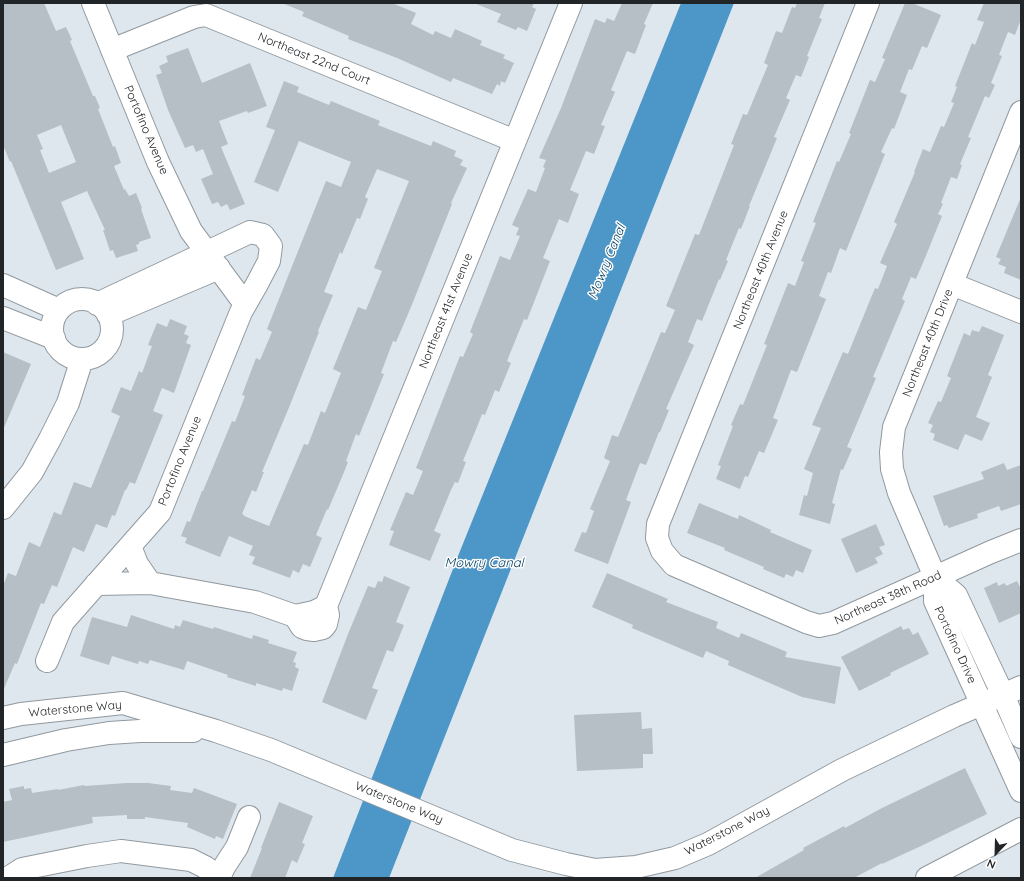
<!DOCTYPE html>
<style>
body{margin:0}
#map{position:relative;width:1024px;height:881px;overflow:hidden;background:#dee7ed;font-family:Quicksand,sans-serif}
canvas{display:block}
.frame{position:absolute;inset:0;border:4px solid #222528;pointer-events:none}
.north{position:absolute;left:976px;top:833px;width:40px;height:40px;-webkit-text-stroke:3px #fff;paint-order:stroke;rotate:203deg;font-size:11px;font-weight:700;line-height:16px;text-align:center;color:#222528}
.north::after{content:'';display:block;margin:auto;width:14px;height:18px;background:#222528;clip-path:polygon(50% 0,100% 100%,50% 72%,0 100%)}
</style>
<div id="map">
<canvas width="1024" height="881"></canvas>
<div class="frame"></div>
<div class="north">N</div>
</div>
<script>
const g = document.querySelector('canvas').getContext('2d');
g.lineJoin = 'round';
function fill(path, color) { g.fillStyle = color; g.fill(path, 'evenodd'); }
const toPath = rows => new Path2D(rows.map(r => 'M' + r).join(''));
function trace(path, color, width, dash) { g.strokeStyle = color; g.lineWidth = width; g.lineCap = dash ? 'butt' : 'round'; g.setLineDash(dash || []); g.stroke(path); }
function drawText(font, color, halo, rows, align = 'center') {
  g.font = font + ' Quicksand,sans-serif'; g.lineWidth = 3; g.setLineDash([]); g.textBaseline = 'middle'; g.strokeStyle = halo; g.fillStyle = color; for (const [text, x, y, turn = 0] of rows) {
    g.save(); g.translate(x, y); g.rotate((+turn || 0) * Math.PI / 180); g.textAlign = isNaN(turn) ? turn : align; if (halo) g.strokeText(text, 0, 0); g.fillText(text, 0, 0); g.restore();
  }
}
fill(toPath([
 [681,3,734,3,389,878,333,878,458,556]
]), '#4d97c8');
fill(toPath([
 [3,3,44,3,56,31,66,27,72,40,70,41,93,96,95,96,100,108,98,109,113,147,115,146,121,163,114,166,124,190,125,189,129,196,136,193,142,208,141,209,151,238,139,242,139,244,136,245,138,251,116,258,113,250,110,251,103,230,105,230,87,191,61,202,84,259,56,270,11,161,10,162,3,145],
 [61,125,76,162,49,173,40,150,43,149,37,135],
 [282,3,392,3,416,13,411,24,433,35,435,31,451,38,455,29,482,41,480,45,505,55,503,58,514,63,505,83,501,81,500,86,497,84,492,94,453,78,451,82,397,58,348,39,349,36,302,16,304,12],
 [474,3,534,3,532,7,536,9,527,31,518,27,516,30,497,22,501,14],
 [622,3,653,3,644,24,646,25,635,54,627,51,611,90,615,92,601,125,605,126,594,154,586,151,570,190,579,194,568,223,559,219,543,258,550,261,527,320,524,319,507,361,511,363,499,392,495,390,485,415,482,414,479,422,463,461,466,462,458,483,455,482,451,490,434,531,441,534,430,561,389,545,394,531,390,530,406,492,413,495,423,471,416,468,460,356,463,357,473,334,470,332,500,256,510,260,520,236,516,235,519,228,512,225,528,189,536,192,545,168,543,167,546,160,539,158,561,108,595,19,605,23,607,18,614,21],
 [797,3,825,3,819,18,822,19,807,56,809,57,801,77,796,75,786,98,790,100,774,137,777,138,749,206,750,206,741,229,739,228,726,260,728,261,720,280,719,279,702,321,697,319,688,342,694,345,666,409,669,410,660,432,659,432,646,465,640,463,626,500,631,502,608,564,574,551,582,532,586,533,594,511,590,509,610,461,604,458,612,435,618,437,661,332,665,333,675,310,666,306,695,234,699,235,734,145,731,144,743,114,747,115,768,65,764,63,776,31,782,33,792,7,795,8],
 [905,3,912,3,941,15,927,48,922,46,912,70,909,69,900,92,907,95,894,129,892,128,881,152,885,154,846,251,840,248,831,273,828,272,819,296,826,299,797,372,791,370,773,418,778,420,764,453,759,451,748,477,745,476,740,489,716,479,721,466,718,465,733,426,731,425,740,404,743,405,767,345,764,344,788,283,795,286,804,262,801,261,816,223,813,222,837,161,839,162,851,134,849,133,870,80,875,82,885,59,882,58],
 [984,3,1021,3,1021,19,1015,35,1008,32,999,55,1002,56,991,83,995,85,989,98,985,96,978,113,968,137,971,138,960,164,962,165,957,179,951,177,941,203,943,204,938,214,942,216,925,258,916,279,911,277,902,299,905,301,873,377,876,378,847,447,852,449,843,470,841,469,832,503,835,504,830,524,799,515,804,495,807,496,813,473,804,469,821,428,812,425,843,352,848,354,875,288,878,289,887,266,880,263,897,224,894,222,915,172,914,172,923,149,930,152,941,126,944,127,954,103,951,102,957,87,955,86,972,43,975,45,984,22,977,20],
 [188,48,202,83,250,63,267,106,248,113,247,111,219,121,228,144,221,147,245,204,230,210,227,204,221,207,218,202,212,204,201,179,213,174,203,149,196,152,193,145,185,148,168,110,156,75,162,73,159,66,168,62,166,56],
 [284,81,299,87,297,92,329,105,331,101,380,121,378,125,431,146,433,141,456,151,454,156,463,160,460,165,467,168,451,203,452,204,411,307,396,342,393,341,381,373,384,374,359,436,356,434,346,461,348,462,342,477,328,510,327,509,316,535,322,538,310,567,303,564,299,573,293,570,290,578,252,564,255,557,249,555,253,546,229,536,220,557,185,543,187,538,181,536,187,521,190,522,202,491,203,491,232,421,235,422,245,396,242,395,256,358,260,360,272,332,267,329,326,181,341,187,351,162,299,141,278,192,254,182,275,130,266,127],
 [377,169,409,181,374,268,382,271,366,310,358,307,333,369,341,373,325,413,321,411,308,445,304,444,269,526,244,516,244,515,242,514,252,490,256,492,264,472,262,472,290,405,319,332,318,331,333,295,324,292,340,252,342,254,357,218,360,219,368,199,365,197],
 [1021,197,1021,280,1004,273,1006,267,998,264,1001,259,996,257],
 [170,319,187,326,184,334,189,336,186,343,191,345,174,393,162,388,153,411,163,415,135,484,130,482,126,490,125,490,115,516,112,515,107,528,96,524,84,552,73,547,57,587,52,585,44,604,41,603,17,664,15,663,3,691,3,586,8,573,16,576,29,542,40,547,54,512,61,515,74,482,91,488,120,416,111,412,121,387,131,391,139,371,142,373,152,346,148,345,157,323,167,327],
 [982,326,1004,335,988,375,992,377,976,417,990,423,982,441,965,434,958,450,933,440,935,434,930,432,933,425,928,423,938,401,941,402,951,378,947,376,964,333,970,336,972,330,979,332],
 [3,352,31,364,3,430],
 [1004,463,1007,470,1021,465,1021,504,1001,511,999,506,977,514,978,518,949,528,947,525,944,526,933,496,984,479,981,472],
 [699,503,738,519,739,515,771,530,770,532,812,550,803,573,796,570,793,577,786,574,784,578,763,569,764,567,724,550,725,548,687,533],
 [876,524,885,545,879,547,883,554,875,558,878,563,856,573,841,539],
 [607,573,668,599,666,602,718,622,716,628,739,638,741,633,787,652,785,657,841,667,835,704,802,697,728,665,729,661,706,651,703,658,632,628,633,625,592,607],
 [384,576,410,587,396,622,404,625,393,652,387,650,372,688,378,690,366,720,322,702,348,634,368,586,375,588,378,581,382,582],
 [1017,581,1021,589,1021,613,999,623,984,588,997,582,998,586,1005,583,1006,586],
 [131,615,174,629,175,625,180,627,183,620,213,629,214,627,252,639,253,635,269,640,268,643,297,652,293,662,296,663,295,667,299,669,292,691,283,688,282,691,256,683,256,686,227,677,228,675,187,661,184,670,150,660,148,664,139,661,138,664,112,656,109,665,80,656,92,617,127,627],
 [901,626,903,630,909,628,913,635,918,632,929,654,890,673,891,675,859,691,841,657],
 [641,712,642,729,652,728,653,754,643,754,643,768,577,771,574,715],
 [965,768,987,814,921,846,882,864,882,863,854,878,755,878,804,850,803,848,844,826,845,828,882,808],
 [126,783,148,783,171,786,170,790,192,793,194,788,237,804,223,839,216,836,215,839,187,827,188,823,145,817,145,819,127,819,127,815,92,817,93,823,3,842,3,802,12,800,9,789,24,786,24,789,31,788,32,793,58,789,58,790,84,785,85,786],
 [279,802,313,816,302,843,305,844,297,863,292,860,285,878,250,878,262,848,261,848]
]), '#b6bfc5');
const minor = toPath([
 [93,3,158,162,191,231,245,304],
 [868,3,658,524,657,538,662,551,674,565,806,622,819,626,833,623,991,552,1021,540],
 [112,50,194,17,206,15,515,141],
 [1021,112,894,427,891,452,892,469,899,493,935,577,935,601,1021,791],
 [952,284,1021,312],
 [3,285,59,310],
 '52 329a30 30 0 1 1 60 0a30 30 0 1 1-60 0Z',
 [108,315,219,268],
 [3,318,54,338],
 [3,508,32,472,50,439,68,403,82,359],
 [130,546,137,564,150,583],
 [935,577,956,595,1003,695,1021,737],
 [96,584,150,583,255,602,295,616,314,612,326,606,571,3],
 [295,616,302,627,307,629,314,630,323,628,326,624,328,615,326,606],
 [47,661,63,622,160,512,241,312,257,284,269,261,271,246,263,235,250,232,97,304],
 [3,718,21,714,123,703,216,731,271,750,512,850,566,864,595,870,636,867,675,858,708,844,842,770,954,716,1021,687],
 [3,755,66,740,109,733,140,731,193,731],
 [8,878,22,869,87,856,121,851,191,860,205,867,219,878],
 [219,878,224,867,237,847,249,817],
 [927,878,1021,829]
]);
trace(minor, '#91999f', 24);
trace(minor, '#fff', 22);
drawText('12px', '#222528', '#fff', [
 ["Northeast 22nd Court",314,59,22],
 ["Portofino Avenue",146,130,67],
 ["Northeast 40th Avenue",761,270,-68],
 ["Northeast 41st Avenue",446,311,-68],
 ["Northeast 40th Drive",928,343,-68],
 ["Portofino Avenue",180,461,-68],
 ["Northeast 38th Road",888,598,-24],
 ["Portofino Drive",955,645,65],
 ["Waterstone Way",75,709,-5],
 ["Waterstone Way",399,803,22],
 ["Waterstone Way",727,831,-27]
]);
drawText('italic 13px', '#003d5d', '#fff', [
 ["Mowry Canal",607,262,-68],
 ["Mowry Canal",484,563]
]);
</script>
